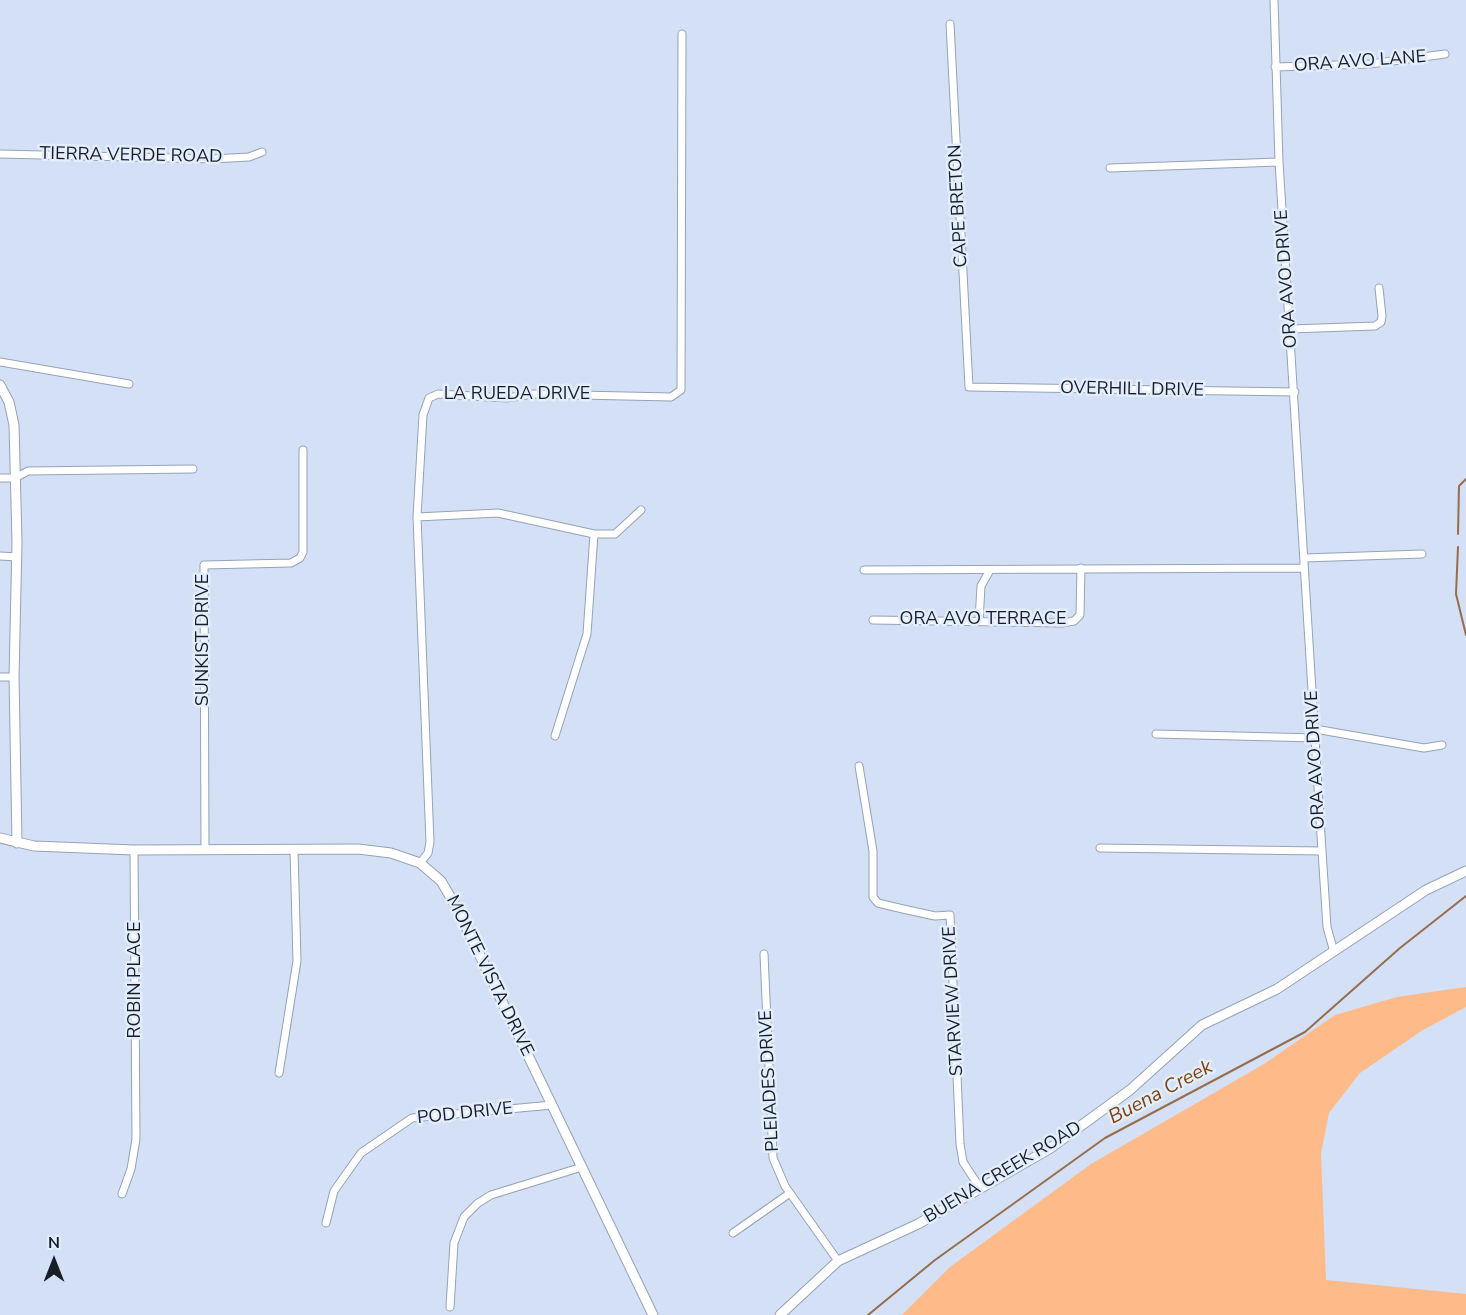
<!DOCTYPE html>
<style>
body{margin:0}
#map{position:relative;width:1466px;height:1315px;overflow:hidden;background:#d3e0f5;font-family:"Nunito Sans",sans-serif}
canvas{display:block}
.north{position:absolute;left:24px;top:1231px;width:60px;height:60px;-webkit-text-stroke:4px #e2edfe;paint-order:stroke;rotate:0deg;font-size:16px;font-weight:700;line-height:24px;text-align:center;color:#191e26}
.north::after{content:'';display:block;margin:auto;width:21px;height:27px;background:#191e26;clip-path:polygon(50% 0,100% 100%,50% 72%,0 100%)}
</style>
<div id="map">
<canvas width="1466" height="1315"></canvas>
<div class="north">N</div>
</div>
<script>
const g = document.querySelector('canvas').getContext('2d');
g.lineJoin = 'round';
function fill(path, color) { g.fillStyle = color; g.fill(path, 'evenodd'); }
const toPath = rows => new Path2D(rows.map(r => 'M' + r).join(''));
function trace(path, color, width, dash) { g.strokeStyle = color; g.lineWidth = width; g.lineCap = dash ? 'butt' : 'round'; g.setLineDash(dash || []); g.stroke(path); }
function drawText(font, color, halo, rows, align = 'center') {
  g.font = font + ' "Nunito Sans",sans-serif'; g.lineWidth = 5; g.setLineDash([]); g.textBaseline = 'middle'; g.strokeStyle = halo; g.fillStyle = color; for (const [text, x, y, turn = 0] of rows) {
    g.save(); g.translate(x, y); g.rotate((+turn || 0) * Math.PI / 180); g.textAlign = isNaN(turn) ? turn : align; if (halo) g.strokeText(text, 0, 0); g.fillText(text, 0, 0); g.restore();
  }
}
fill(toPath([
 [1466,987,1466,1007,1423,1030,1360,1073,1329,1113,1321,1154,1326,1280,1466,1294,1466,1315,902,1315,950,1267,1091,1164,1264,1064,1335,1015,1397,997]
]), '#febb89');
trace(toPath([
 [1458,534,1459,486,1466,479],
 [1458,547,1456,594,1466,635],
 [868,1315,935,1260,1105,1138,1305,1032,1400,948,1466,896]
]), '#986d4d', 2);
const street = toPath([
 [1274,0,1279,162,1322,851,1327,927,1334,952],
 [950,24,969,387,1295,392],
 [1275,67,1370,64,1445,54],
 [0,154,212,159,249,157,262,152],
 [1110,168,1279,162],
 [1291,329,1375,326,1381,322,1382,316,1379,288],
 [0,362,129,384],
 [0,478,15,478,28,471,193,469],
 [417,517,498,513,594,534,587,634,555,736],
 [594,534,615,534,641,510],
 [0,556,17,557],
 [1304,558,1422,554],
 [864,570,1304,568],
 [873,620,1062,623,1074,621,1080,615,1081,568],
 [979,621,981,586,990,570],
 [0,677,14,677],
 [1315,729,1424,748,1442,745],
 [1156,734,1316,738],
 [859,766,873,851,873,897,878,903,903,909,935,916,950,915,960,1144,963,1162,980,1188],
 [1100,848,1322,851],
 [205,850,204,565,291,563,300,558,303,552,303,450],
 [420,863,428,853,430,842,417,517,423,415,429,398,438,394,507,398,533,394,671,397,681,390,682,34],
 [764,954,773,1158,785,1186,838,1261],
 [279,1073,297,961,294,850],
 [122,1194,131,1169,136,1139,134,850],
 [326,1223,334,1191,361,1153,412,1118,552,1105],
 [733,1233,790,1193],
 [450,1307,454,1243,464,1217,478,1203,491,1195,582,1167]
]);
const secondary = toPath([
 [0,385,9,402,14,425,17,542,14,677,17,843],
 [0,838,34,846,134,850,358,849,391,853,420,863,441,881,458,910,653,1315],
 [780,1315,838,1261,918,1224,1049,1149,1130,1090,1202,1025,1277,989,1426,890,1466,871]
]);
trace(street, '#96a2b6', 9);
trace(secondary, '#96a2b6', 11);
trace(street, '#fff', 7);
trace(secondary, '#fff', 9);
drawText('18px', '#191e26', '#e2edfe', [
 ["ORA AVO LANE",1360,62,-4],
 ["TIERRA VERDE ROAD",131,156,1],
 ["CAPE BRETON",959,206,-93],
 ["ORA AVO DRIVE",1287,279,-94],
 ["OVERHILL DRIVE",1132,390,1],
 ["LA RUEDA DRIVE",517,395],
 ["ORA AVO TERRACE",983,620],
 ["SUNKIST DRIVE",204,640,-90],
 ["ORA AVO DRIVE",1316,760,-93],
 ["MONTE VISTA DRIVE",489,976,64],
 ["ROBIN PLACE",136,980,-90],
 ["STARVIEW DRIVE",954,1001,-93],
 ["PLEIADES DRIVE",770,1081,-93],
 ["POD DRIVE",465,1114,-6],
 ["BUENA CREEK ROAD",1003,1173,-31]
]);
drawText('italic 20px', '#7f4407', '#e2edfe', [
 ["Buena Creek",1161,1093,-28]
]);
</script>
